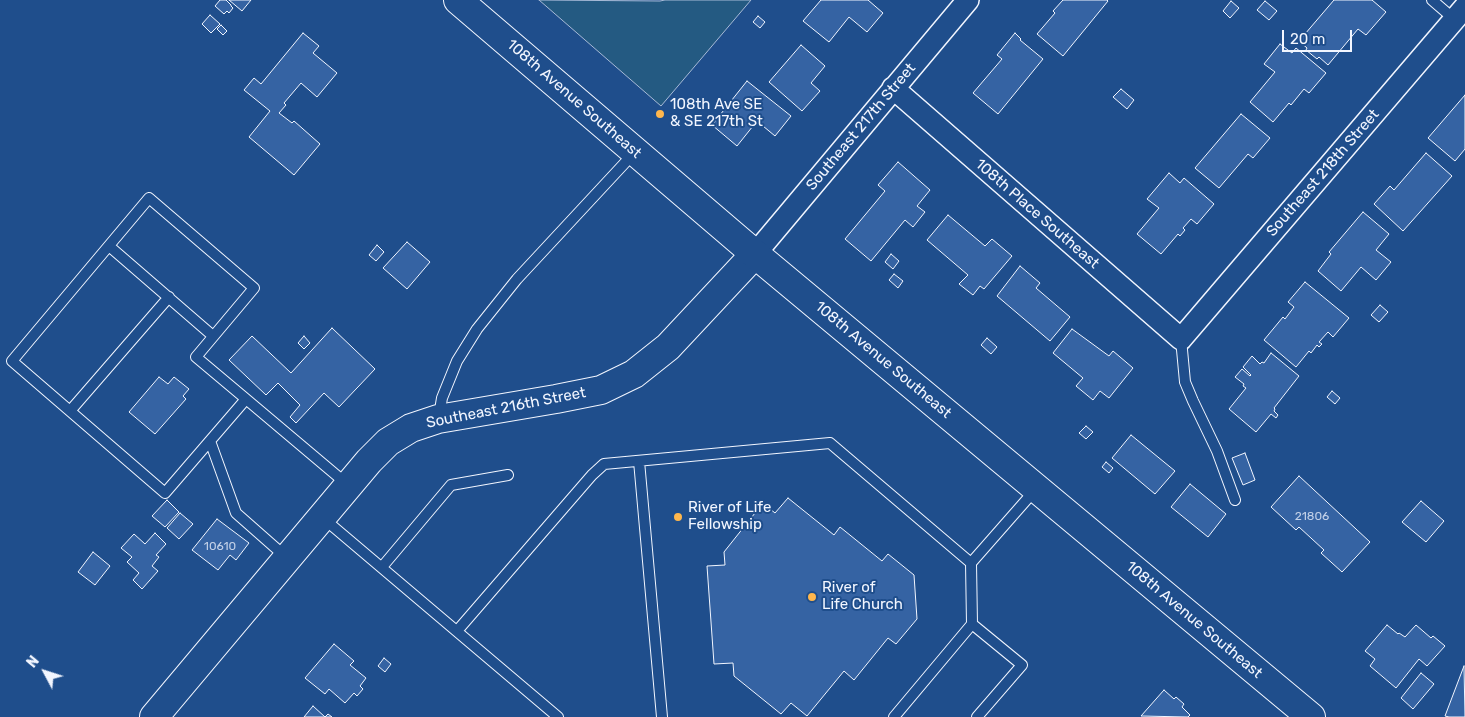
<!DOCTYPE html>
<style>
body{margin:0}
#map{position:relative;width:1465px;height:717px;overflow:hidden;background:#1f4e8c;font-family:Rubik,sans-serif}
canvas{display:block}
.north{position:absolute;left:20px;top:647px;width:50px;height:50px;-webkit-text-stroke:4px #1f4e8c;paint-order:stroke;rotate:310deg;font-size:14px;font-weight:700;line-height:20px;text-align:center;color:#f2f6ff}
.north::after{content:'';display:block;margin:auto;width:18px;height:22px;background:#f2f6ff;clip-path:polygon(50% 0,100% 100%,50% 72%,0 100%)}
.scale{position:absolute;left:1282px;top:30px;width:70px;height:22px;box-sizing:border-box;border:2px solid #f2f6ff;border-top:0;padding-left:6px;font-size:15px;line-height:18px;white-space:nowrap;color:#f2f6ff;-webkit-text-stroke:4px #1f4e8c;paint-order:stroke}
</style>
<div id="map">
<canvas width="1465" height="717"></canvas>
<div class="north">N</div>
<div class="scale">20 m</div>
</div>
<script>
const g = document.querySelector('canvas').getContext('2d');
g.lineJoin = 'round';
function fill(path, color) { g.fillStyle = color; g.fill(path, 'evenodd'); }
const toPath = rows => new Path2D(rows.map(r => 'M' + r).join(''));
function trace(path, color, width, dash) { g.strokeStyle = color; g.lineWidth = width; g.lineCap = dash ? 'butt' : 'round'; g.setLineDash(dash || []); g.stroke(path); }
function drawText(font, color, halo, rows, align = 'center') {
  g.font = font + ' Rubik,sans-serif'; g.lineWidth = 4; g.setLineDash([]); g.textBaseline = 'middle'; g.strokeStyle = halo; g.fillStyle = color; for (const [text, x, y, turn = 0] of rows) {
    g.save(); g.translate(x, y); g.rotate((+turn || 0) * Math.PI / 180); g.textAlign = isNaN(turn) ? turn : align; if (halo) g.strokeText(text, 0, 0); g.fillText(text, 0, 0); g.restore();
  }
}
const green = toPath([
 [539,0,660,1,665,0,751,0,661,106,539,0]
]);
fill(green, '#245a82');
trace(green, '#a8bbd7', 1);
const building = toPath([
 [220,0,226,0,231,5,231,6,233,8,229,13,227,11,224,14,215,6,220,0],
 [229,0,251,0,242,11,229,0],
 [821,0,868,0,883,13,867,32,849,17,829,42,803,21,821,0],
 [1063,0,1107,0,1108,1,1063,56,1037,34,1055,13,1053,11,1063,0],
 [1334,0,1372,0,1386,12,1366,35,1358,29,1328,65,1319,57,1317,59,1306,50,1307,48,1299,41,1334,0],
 [1231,1,1239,8,1230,18,1223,11,1231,1],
 [1265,1,1277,11,1269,20,1257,10,1265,1],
 [210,15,220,24,211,33,202,24,210,15],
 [758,16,765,22,760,28,753,22,758,16],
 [221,25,227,31,223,35,217,29,221,25],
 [303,33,319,46,313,53,337,73,317,97,301,83,284,103,286,105,279,113,292,123,294,121,320,144,294,175,249,137,270,111,244,90,254,78,261,84,303,33],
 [1015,33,1021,39,1020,40,1043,59,998,114,973,93,1002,59,997,55,1015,33],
 [1280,44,1292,53,1296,48,1326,73,1309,93,1304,89,1291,105,1289,103,1273,122,1250,102,1275,72,1264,64,1280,44],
 [801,45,825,66,811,83,820,91,802,111,769,82,801,45],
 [747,81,791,116,775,136,757,121,737,146,712,125,747,81],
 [1121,89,1134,100,1127,109,1113,97,1121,89],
 [1465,95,1465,149,1455,161,1428,138,1465,95],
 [1241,114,1270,138,1253,158,1248,154,1219,188,1195,168,1241,114],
 [1426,153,1452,176,1403,231,1374,204,1390,186,1394,190,1426,153],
 [898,162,930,190,917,206,925,212,913,227,905,220,871,261,845,239,885,191,878,185,898,162],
 [1169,173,1180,183,1184,178,1214,204,1197,224,1191,219,1183,228,1185,230,1180,236,1178,234,1161,254,1137,234,1159,208,1147,199,1169,173],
 [1363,212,1389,234,1376,250,1391,262,1376,280,1361,267,1341,291,1318,271,1331,254,1329,252,1363,212],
 [948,215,985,246,992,239,1012,256,984,289,980,286,973,295,959,284,968,275,927,240,948,215],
 [407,242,430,262,407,289,383,268,407,242],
 [377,245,384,252,376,261,369,255,377,245],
 [891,254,899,261,893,269,885,262,891,254],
 [1020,266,1040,283,1036,288,1070,317,1050,341,997,296,1020,266],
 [894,274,903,281,898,288,889,280,894,274],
 [1305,282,1349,318,1333,337,1328,332,1319,342,1322,344,1319,347,1317,345,1311,353,1309,351,1296,367,1264,340,1283,317,1285,319,1294,307,1288,302,1305,282],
 [1380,305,1388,312,1379,322,1371,315,1380,305],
 [332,328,375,369,339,407,324,393,296,423,290,417,300,405,278,383,266,395,229,360,252,336,291,373,332,328],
 [1072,329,1109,356,1113,351,1133,368,1109,398,1100,391,1093,400,1076,386,1083,378,1053,353,1072,329],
 [304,336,310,343,304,349,298,343,304,336],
 [987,338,997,347,991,354,981,345,987,338],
 [1271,353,1299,376,1274,408,1275,409,1274,411,1278,415,1276,418,1271,414,1256,432,1229,409,1246,388,1243,386,1244,384,1235,377,1242,369,1250,376,1251,375,1243,367,1252,356,1260,364,1262,362,1264,363,1271,353],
 [159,377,168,384,174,377,189,389,183,396,186,399,155,434,129,412,159,377],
 [1332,391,1340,398,1335,404,1327,397,1332,391],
 [1086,426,1093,432,1086,439,1079,433,1086,426],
 [1131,435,1175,471,1155,494,1112,458,1131,435],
 [1245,453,1255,480,1243,485,1232,458,1245,453],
 [1106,462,1113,468,1109,473,1102,467,1106,462],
 [1299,476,1370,542,1342,572,1321,553,1324,550,1299,527,1296,530,1271,507,1299,476],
 [1190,484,1226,514,1208,537,1171,507,1190,484],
 [788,498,834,535,840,527,882,561,888,554,914,575,917,619,896,644,888,638,854,680,844,671,807,716,791,703,781,714,734,676,733,663,714,664,707,566,725,565,724,552,763,503,775,513,788,498],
 [167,500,179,512,165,527,152,516,167,500],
 [1421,501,1444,521,1426,542,1402,522,1421,501],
 [180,513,193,524,179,539,167,528,180,513],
 [217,519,249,543,236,560,230,555,218,570,192,550,217,519],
 [155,533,166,544,156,555,159,557,152,566,158,571,142,589,133,580,139,573,127,562,132,557,121,548,134,534,145,544,155,533],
 [93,552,110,566,95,585,78,572,93,552],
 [1387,625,1398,634,1399,633,1405,637,1416,625,1431,638,1433,636,1445,646,1427,666,1419,659,1396,688,1370,666,1375,659,1365,651,1387,625],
 [334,644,354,661,350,665,366,678,360,686,363,689,357,696,354,693,345,703,329,689,325,694,305,678,334,644],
 [384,658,391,664,385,672,378,666,384,658],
 [1464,666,1465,717,1449,717,1445,716,1464,666],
 [1421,673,1434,684,1413,709,1401,698,1421,673],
 [1164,690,1174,699,1176,697,1184,704,1182,707,1190,715,1188,717,1141,716,1164,690],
 [313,706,325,717,328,714,332,717,304,717,313,706]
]);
fill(building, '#3563a3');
trace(building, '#f2f6ff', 1);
const lane = toPath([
 [1432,0,1454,19],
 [109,246,213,336],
 [1181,339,1185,382,1193,401,1217,451,1235,500],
 [246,399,165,493,12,361,149,198,254,288,196,357,246,399,348,485],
 [70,411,169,297],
 [439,416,442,398,457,361,477,329,517,279,635,152],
 [210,441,236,513,287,558],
 [639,461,662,717],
 [323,518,558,717],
 [382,567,451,485,508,475],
 [972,624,1022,665,977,717],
 [457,631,592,475,604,464,830,443,971,563],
 [894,717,972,624,971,563,1036,489]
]);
const street = toPath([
 [893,88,1181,339,1465,7],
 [755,254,968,0]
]);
const secondary = toPath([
 [154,717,369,461,388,442,411,428,438,419,556,399,601,390,634,374,668,347,755,254]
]);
const primary = toPath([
 [458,0,755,254,1311,717]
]);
trace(lane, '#f2f6ff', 12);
trace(street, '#f2f6ff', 24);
trace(secondary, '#f2f6ff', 30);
trace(primary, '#f2f6ff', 30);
trace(lane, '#1f4e8c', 10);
trace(street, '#1f4e8c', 21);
trace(secondary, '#1f4e8c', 28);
trace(primary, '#1f4e8c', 28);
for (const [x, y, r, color] of [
 [660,114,5,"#ffb74d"],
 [678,517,5,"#ffb74d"],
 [812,597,5,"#ffb74d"]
]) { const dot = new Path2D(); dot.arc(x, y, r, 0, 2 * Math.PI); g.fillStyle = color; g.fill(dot); trace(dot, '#1f4e8c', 2); }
drawText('12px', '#c3d1e8', null, [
 ["21806",1312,517],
 ["10610",220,547]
]);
drawText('15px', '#f2f6ff', '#1f4e8c', [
 ["108th Avenue Southeast",574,99,41],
 ["Southeast 217th Street",861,127,-50],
 ["Southeast 218th Street",1323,173,-49],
 ["108th Place Southeast",1037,214,41],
 ["108th Avenue Southeast",883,360,40],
 ["Southeast 216th Street",506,408,-11],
 ["108th Avenue Southeast",1194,620,40]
]);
drawText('15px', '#f2f6ff', '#1f4e8c', [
 ["108th Ave SE",670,105],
 ["& SE 217th St",670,122],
 ["River of Life",688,508],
 ["Fellowship",688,525],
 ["River of",822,588],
 ["Life Church",822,605]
], 'left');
</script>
